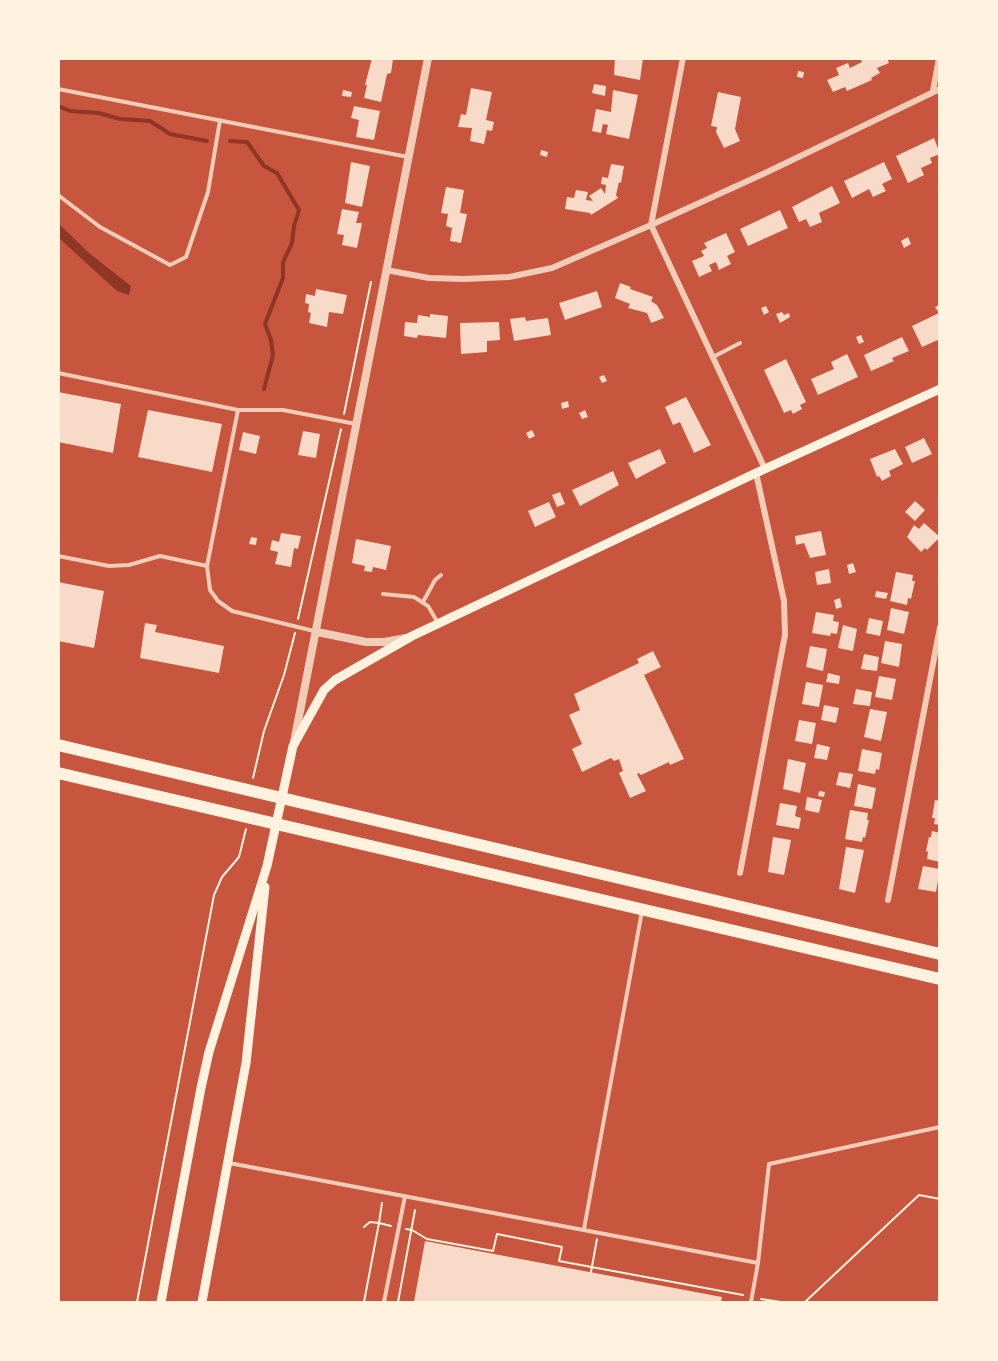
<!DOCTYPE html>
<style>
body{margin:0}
#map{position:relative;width:998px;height:1361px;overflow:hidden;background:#c8553d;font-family:"Archivo Narrow",sans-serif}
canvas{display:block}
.frame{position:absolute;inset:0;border:60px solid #fff3e0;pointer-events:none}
</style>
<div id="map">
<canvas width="998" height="1361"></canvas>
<div class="frame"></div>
</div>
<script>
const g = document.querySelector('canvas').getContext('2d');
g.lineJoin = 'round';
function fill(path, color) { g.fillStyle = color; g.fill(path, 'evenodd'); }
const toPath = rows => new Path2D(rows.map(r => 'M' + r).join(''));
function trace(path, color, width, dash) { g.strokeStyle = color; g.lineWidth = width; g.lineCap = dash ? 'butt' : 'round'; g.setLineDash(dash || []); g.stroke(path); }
fill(toPath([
 [58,223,89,253,131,286,129,295,117,291,59,238]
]), '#8f3625');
trace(toPath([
 [58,106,70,111,99,113,120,119,150,121,170,134,207,141],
 [230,141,247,142,264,166,277,173,299,210,294,226,292,243,283,262,283,278,265,324,271,340,273,355,264,389]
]), '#8f3625', 4);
fill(toPath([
 [372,58,393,59,391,73,387,74,381,102,364,98,367,85,365,85],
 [615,58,643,58,640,80,614,75],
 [860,58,887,58,889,63,877,68,880,73,871,78,872,80,847,91,845,87,833,92,827,80,839,75,836,68,848,63,850,68,862,62],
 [798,71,804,72,803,78,797,77],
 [594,84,606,86,605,96,592,93],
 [471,88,492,92,486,120,494,122,492,131,487,130,484,144,470,141,472,128,458,127,461,114,466,115],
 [343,90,352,92,351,97,342,96],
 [613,90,638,95,629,139,606,134,608,125,603,124,601,133,592,131,596,109,611,112],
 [718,92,741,97,735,129,740,141,724,148,716,132,717,127,711,126],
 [354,106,380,111,374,140,356,137,359,120,351,118],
 [934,138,940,154,930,158,932,163,921,168,924,175,908,183,896,156],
 [541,150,548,152,547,157,540,155],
 [351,162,370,166,362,207,345,203],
 [884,162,892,179,882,184,886,191,873,197,869,189,852,198,844,181],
 [611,164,624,166,621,183,619,182,616,195,618,198,591,215,590,213,565,209,567,197,574,198,576,190,588,192,586,200,593,201,589,196,601,188,605,194,606,185,601,184,602,177,608,178],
 [832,186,840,203,819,213,822,222,810,227,806,219,799,222,792,207],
 [446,187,464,190,460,213,467,214,461,243,450,241,452,228,446,226,448,214,441,213],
 [342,209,359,212,356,223,362,223,357,248,342,245,344,235,337,234],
 [780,210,788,228,748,246,740,229],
 [726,233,735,252,727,256,731,264,719,270,716,262,709,265,712,271,699,277,692,261,704,256,701,251,707,248,704,243],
 [908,237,911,244,904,248,901,241],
 [620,283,631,287,630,289,653,297,651,301,657,305,664,318,651,323,647,313,628,308,630,304,615,298],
 [316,289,347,295,343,314,329,312,327,327,309,323,311,313,308,312,309,304,305,303,306,294,315,296],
 [597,291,602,307,565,320,559,303],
 [940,305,940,322,938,323,940,339,922,347,912,326,939,313,935,307],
 [766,306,769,312,764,315,761,308],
 [782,312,784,315,789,313,790,317,780,323,776,314],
 [430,314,448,316,446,338,418,335,417,338,404,336,405,322,417,323,418,315,430,317],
 [525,317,526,321,548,318,551,335,514,341,510,319],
 [499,322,500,340,487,341,487,352,461,354,460,323],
 [861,335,864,342,859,344,856,337],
 [902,337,909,351,892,358,894,361,871,371,864,355],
 [847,354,858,377,818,395,811,379,834,369,831,362],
 [786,359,806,402,800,405,802,409,793,414,791,410,784,413,764,370],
 [604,375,607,381,602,383,599,377],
 [58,392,121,404,113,453,58,442],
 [686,397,711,445,694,453,680,422,673,425,665,407],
 [568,401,569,407,562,409,561,403],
 [148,410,222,424,212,472,138,457],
 [585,410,588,417,582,419,579,413],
 [532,430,535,436,529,439,526,433],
 [303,431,320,434,316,458,298,455],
 [243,432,260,436,256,454,239,450],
 [924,438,932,454,912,463,905,447],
 [660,449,666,463,636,479,628,463],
 [895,449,903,464,889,471,891,476,882,481,879,476,877,477,870,459],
 [613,471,619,485,580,506,572,490],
 [560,492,565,504,557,507,552,495],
 [915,501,925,510,915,521,905,512],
 [549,502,556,517,535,527,528,511],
 [924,523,940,537,927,550,925,548,921,552,907,537,914,525,919,529],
 [821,531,826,555,810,558,804,543,796,545,795,536],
 [281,533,301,536,298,549,294,548,291,567,275,564,278,552,270,550,272,540,279,542],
 [251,537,257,538,256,545,249,544],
 [356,539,391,546,386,570,373,567,372,572,364,571,365,566,352,563],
 [853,563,856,572,849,574,847,565],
 [829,569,831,583,817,585,815,572],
 [896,572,913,575,912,581,915,581,911,599,908,598,907,605,890,601],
 [58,582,104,591,94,648,58,641],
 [876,591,888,593,886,599,875,597],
 [840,598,842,607,836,609,834,600],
 [891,608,909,612,904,634,887,630],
 [816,612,834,615,833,621,839,622,837,634,831,633,830,636,812,633],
 [869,618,883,621,880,636,866,633],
 [145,623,157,625,155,632,224,646,219,673,140,658],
 [843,625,857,629,853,651,838,648],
 [885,641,902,644,899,667,881,663],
 [810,646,827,649,823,671,806,667],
 [653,651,661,667,644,675,684,759,670,765,669,762,641,775,639,773,637,774,646,791,630,798,619,773,623,771,619,759,614,761,611,758,582,772,572,749,582,744,569,715,580,710,574,694,639,663,637,659],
 [864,654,879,657,877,671,861,669],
 [828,673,840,676,839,684,826,682],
 [879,676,896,679,892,700,875,697],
 [806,682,823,685,819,707,802,704],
 [856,689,872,692,870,706,853,704],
 [824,705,839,708,836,723,821,720],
 [870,709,887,712,881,741,864,737],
 [799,720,816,723,812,744,795,741],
 [817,744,830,747,827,760,814,758],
 [862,749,882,753,879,770,876,769,875,774,858,771],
 [788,759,806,763,800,793,783,789],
 [839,772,853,774,850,788,836,785],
 [858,784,876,788,872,809,854,806],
 [819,791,825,792,824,797,818,796],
 [807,797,822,800,819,813,805,810],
 [935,800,940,801,940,825,934,824,935,818,932,818],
 [780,803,797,806,795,816,801,818,799,829,776,825],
 [850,810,868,813,867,820,869,820,865,838,863,837,862,842,845,839],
 [932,831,940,833,940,862,927,859,928,852,926,851,929,837,931,837],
 [773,837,791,840,784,875,768,872],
 [846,847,864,850,855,893,839,889],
 [923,866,940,869,936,892,918,889],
 [425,1241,722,1297,721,1302,414,1302]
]), '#f7dbc8');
trace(toPath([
 [344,414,371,282],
 [298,619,341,429],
 [253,778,264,731,284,675,295,633],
 [382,1203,379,1223,391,1226],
 [406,1229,412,1230,427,1239,493,1251,497,1234,562,1247,559,1261,743,1295],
 [591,1272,597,1239],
 [761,1299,781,1302],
 [137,1302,214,895,222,877,239,857,246,829],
 [364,1302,379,1223,370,1222,364,1227],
 [398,1302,415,1210],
 [805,1302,919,1195,940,1199]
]), '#fff3e0', 2);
trace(toPath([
 [58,89,408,157],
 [58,195,100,227,170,265,186,257,208,192,220,120],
 [713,357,740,343],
 [58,373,238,410,283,410,356,424],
 [238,410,207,566,210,590,218,601,232,611,314,631],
 [58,556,109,566,129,565,160,556,207,566],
 [383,594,414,597,428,606,438,623],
 [423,602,435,580,441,575],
 [229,1163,758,1263],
 [584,1229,642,911],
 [384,1302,405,1196],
 [751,1302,758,1263,769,1164,940,1127]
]), '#f1ccb7', 4);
trace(toPath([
 [683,58,651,225,765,469],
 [933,91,939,58],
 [386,270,429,278,464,279,509,277,552,268,651,225,763,174,940,89],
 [740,873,785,635,784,601,756,473],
 [888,900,940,627]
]), '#f1ccb7', 6);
trace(toPath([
 [317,632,366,642,384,642,406,638],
 [294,742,428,58]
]), '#f1ccb7', 8);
trace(toPath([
 [161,1302,201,1088,209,1052,267,866,293,746,324,690,335,680,412,636,756,473,940,389],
 [202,1302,246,1063,265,887]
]), '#fff3e0', 9);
trace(toPath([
 [58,745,940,954],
 [58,773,940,979]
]), '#fff3e0', 12);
</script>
